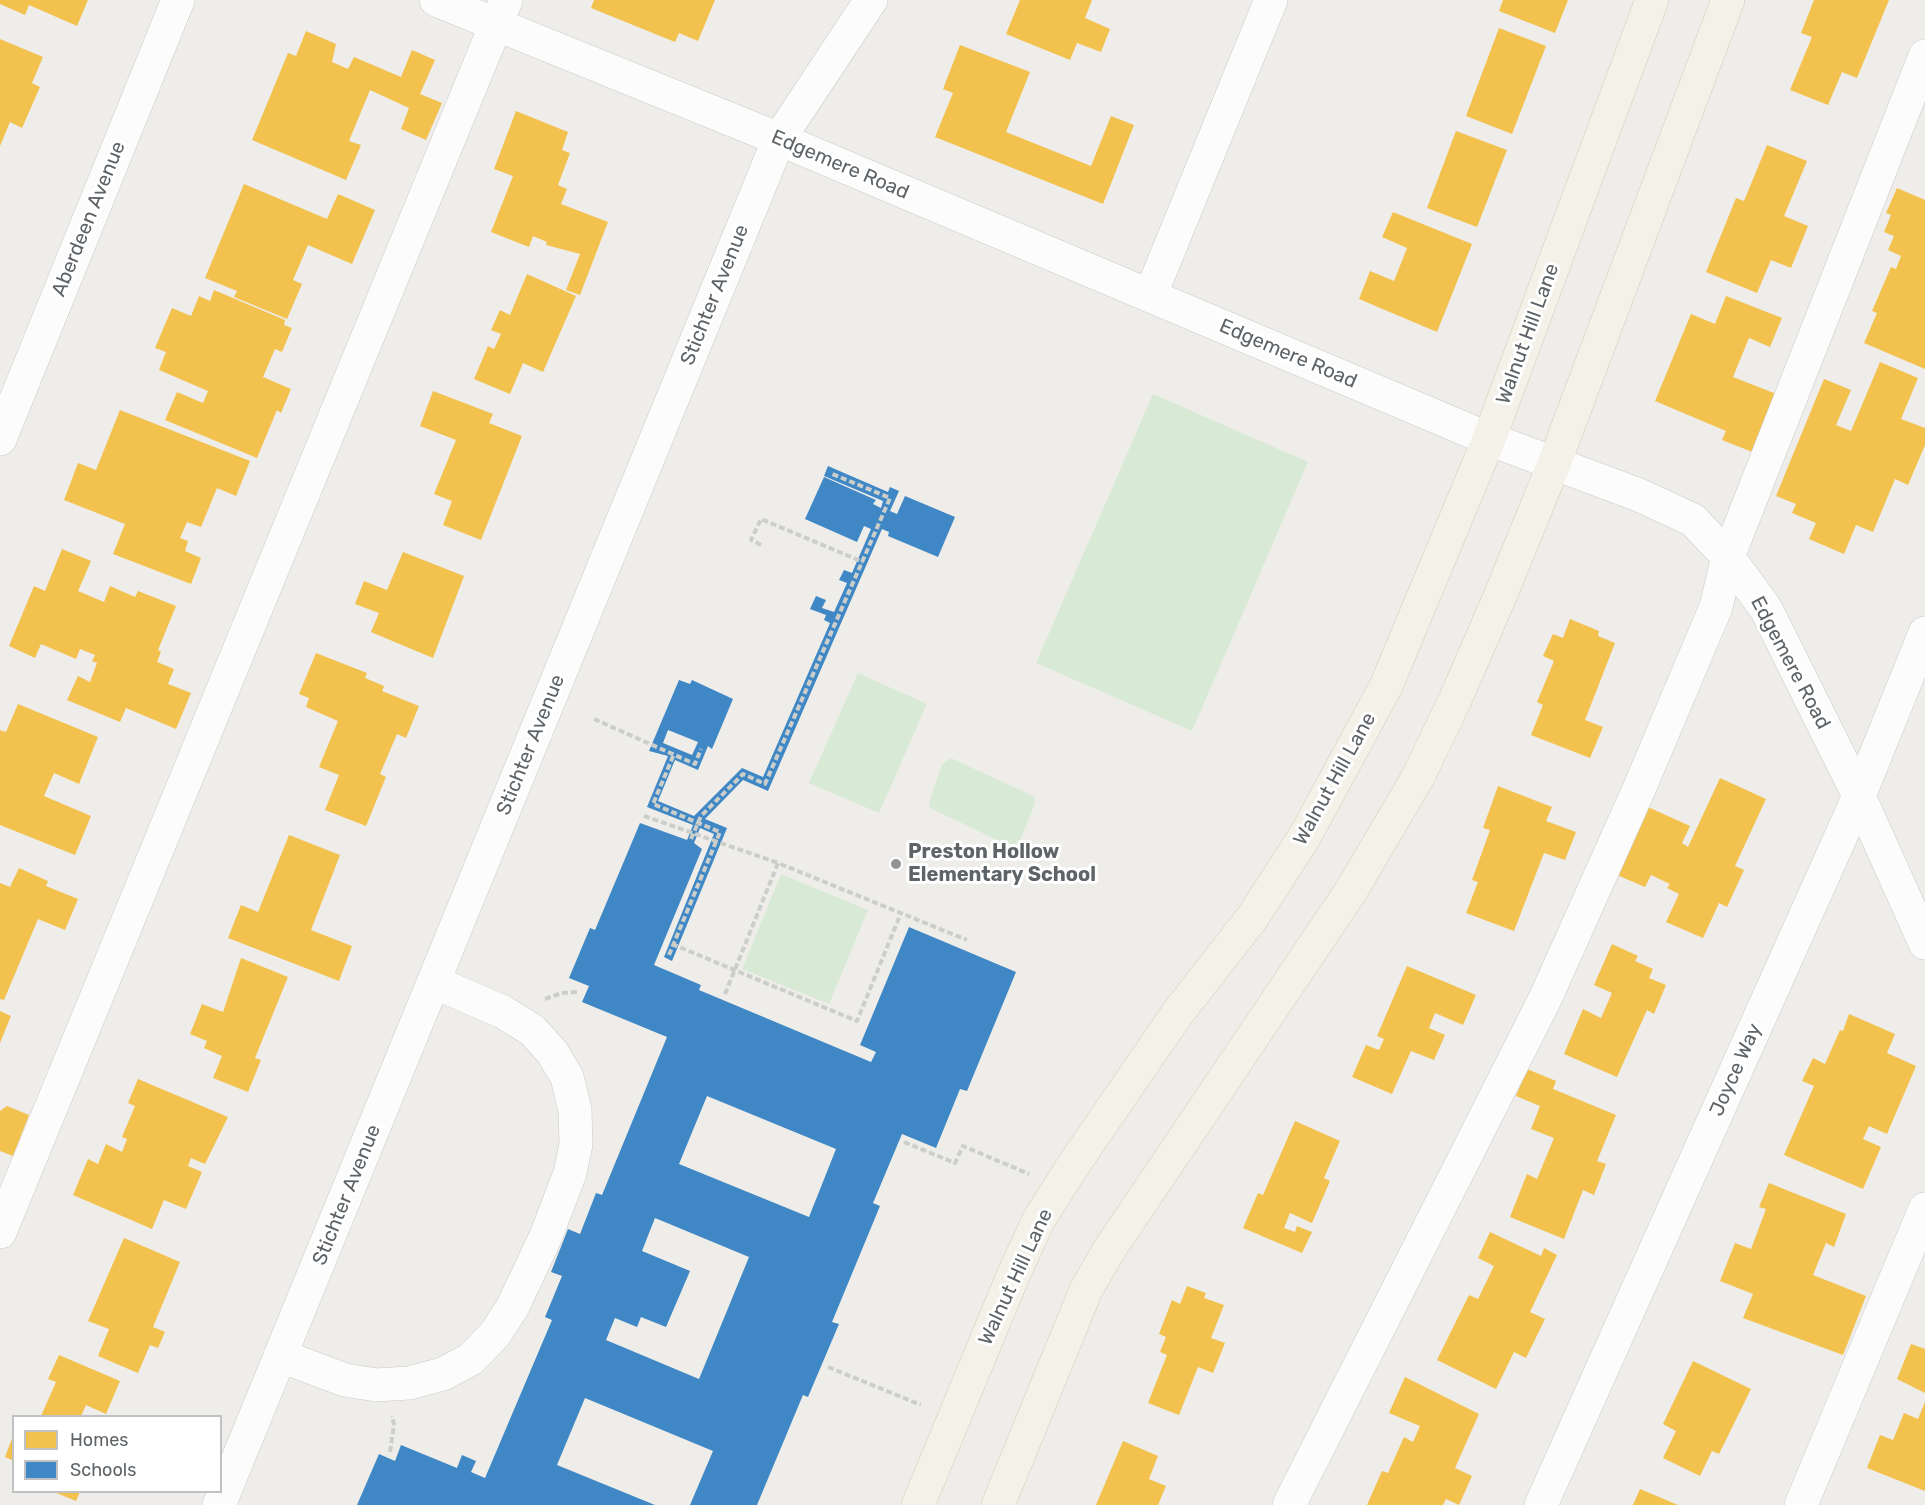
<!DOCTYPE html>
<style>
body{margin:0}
#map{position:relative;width:1925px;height:1505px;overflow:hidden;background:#efede9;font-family:Rubik,sans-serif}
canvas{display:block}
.legend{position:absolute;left:12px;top:1415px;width:210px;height:78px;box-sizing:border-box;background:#fff;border:2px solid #bfc1c2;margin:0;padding:8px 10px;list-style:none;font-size:18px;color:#5e6367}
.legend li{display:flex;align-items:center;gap:12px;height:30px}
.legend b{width:30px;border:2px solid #bfc1c2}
</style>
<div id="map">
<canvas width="1925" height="1505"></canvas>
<ul class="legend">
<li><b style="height:16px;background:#f2c14e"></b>Homes</li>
<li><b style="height:16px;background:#3f88c5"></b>Schools</li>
</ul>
</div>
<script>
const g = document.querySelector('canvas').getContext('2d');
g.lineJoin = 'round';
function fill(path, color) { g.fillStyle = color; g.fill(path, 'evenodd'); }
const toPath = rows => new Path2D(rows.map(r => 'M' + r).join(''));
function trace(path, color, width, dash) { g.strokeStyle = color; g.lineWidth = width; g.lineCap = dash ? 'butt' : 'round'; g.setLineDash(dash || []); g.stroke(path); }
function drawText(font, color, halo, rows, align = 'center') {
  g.font = font + ' Rubik,sans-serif'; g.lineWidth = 6; g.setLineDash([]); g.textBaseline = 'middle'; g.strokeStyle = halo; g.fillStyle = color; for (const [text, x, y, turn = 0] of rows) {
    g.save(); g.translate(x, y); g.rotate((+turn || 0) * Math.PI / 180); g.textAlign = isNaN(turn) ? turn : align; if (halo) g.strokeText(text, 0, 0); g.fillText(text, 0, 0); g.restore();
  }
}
fill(toPath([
 [1153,394,1308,462,1192,731,1036,663],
 [858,673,927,704,879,813,809,783],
 [951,758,1033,796,1035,800,1034,806,1021,838,1014,848,930,808,929,803,942,764],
 [781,874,868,910,829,1004,742,969]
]), '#d8ead5');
fill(toPath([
 [0,0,88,0,77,26,29,5,25,15,0,4],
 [594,0,715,0,698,41,679,33,675,42,591,8],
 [1020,0,1092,0,1085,18,1110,29,1101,52,1077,43,1070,60,1006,34],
 [1503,0,1568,0,1555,33,1499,11],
 [1814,0,1889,0,1857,78,1842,72,1828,105,1790,90,1812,37,1801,33],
 [1499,28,1546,46,1512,134,1466,116],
 [306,31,336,44,332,62,348,69,354,57,401,77,412,50,435,60,420,94,442,103,426,140,401,129,409,108,370,90,349,141,361,145,346,180,252,140,288,53,296,56],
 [0,39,43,57,32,83,40,87,22,128,10,122,0,146],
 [960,45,1030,72,1006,132,1091,166,1111,116,1134,125,1103,204,935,137,953,93,943,89],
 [516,111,568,132,562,150,570,153,558,185,567,189,561,204,608,222,580,295,566,290,580,254,546,245,547,242,533,236,529,247,491,232,513,176,494,169],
 [1456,131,1507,150,1477,227,1427,208],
 [1767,145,1807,161,1784,216,1808,226,1791,268,1771,260,1757,293,1706,272,1736,198,1744,201],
 [244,184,327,219,338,194,375,210,352,264,308,245,293,280,302,284,287,319,234,297,237,291,205,278],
 [1897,188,1925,200,1925,369,1864,343,1877,313,1872,311,1891,267,1896,269,1901,256,1888,250,1894,236,1884,232,1891,215,1886,213],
 [1393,212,1472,244,1437,332,1359,299,1370,271,1394,281,1407,248,1382,237],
 [527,274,576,296,543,372,523,363,510,394,474,379,488,346,494,349,501,334,491,330,500,310,510,315],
 [214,290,285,320,284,325,292,328,282,352,275,349,263,377,291,389,281,413,277,410,257,458,165,420,177,392,203,403,208,391,159,370,166,352,155,348,172,308,191,316,199,296,210,301],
 [1726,296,1782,318,1770,347,1749,338,1733,377,1779,395,1755,453,1722,440,1726,431,1655,401,1691,314,1715,324],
 [1880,362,1918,378,1901,419,1925,428,1925,445,1908,485,1895,479,1873,532,1856,525,1844,554,1809,539,1816,523,1792,513,1796,504,1776,496,1824,379,1851,390,1836,425,1851,431],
 [433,391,493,414,489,423,522,436,481,540,443,525,452,501,434,494,456,440,420,426],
 [120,410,250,461,236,496,217,488,201,527,187,522,180,538,188,541,185,551,201,558,191,584,113,554,125,524,64,500,78,463,96,470],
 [62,549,91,561,78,591,104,602,110,586,135,597,138,591,176,606,158,650,161,652,157,662,174,669,168,684,191,693,176,729,126,708,120,722,67,700,78,676,90,682,97,663,92,661,95,655,80,649,76,659,41,644,35,658,9,646,34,586,45,591],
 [403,552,464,576,433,658,371,632,379,613,355,604,364,581,387,590],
 [1570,619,1599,631,1598,636,1615,643,1585,720,1603,727,1590,758,1531,735,1543,705,1537,702,1554,661,1543,656,1553,634,1563,638],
 [316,653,367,673,365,678,384,686,382,691,419,706,406,738,397,734,380,774,386,777,366,826,325,810,339,775,319,767,338,721,306,707,309,698,299,694],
 [18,704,98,737,79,784,54,773,44,796,91,816,75,855,0,825,0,730,6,732],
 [1720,778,1766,799,1735,866,1744,870,1727,907,1719,903,1703,938,1666,922,1679,894,1667,888,1670,884,1651,875,1645,887,1617,875,1648,807,1690,826,1682,843,1688,847],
 [1498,786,1552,807,1546,821,1576,832,1565,860,1544,853,1514,931,1466,913,1478,882,1472,880,1490,830,1483,828],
 [289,835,340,855,311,930,352,946,339,981,228,938,241,905,258,912],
 [19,868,48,881,46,886,78,899,65,930,38,919,4,1000,0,999,0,883,10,887],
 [1612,944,1638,956,1635,961,1653,969,1649,978,1666,985,1654,1014,1647,1010,1617,1077,1564,1054,1583,1009,1601,1018,1612,993,1594,985],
 [241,958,288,977,255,1058,261,1060,248,1092,213,1078,222,1056,204,1048,207,1041,190,1034,202,1004,223,1012],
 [1407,966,1476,995,1463,1025,1435,1013,1429,1028,1445,1035,1434,1060,1411,1051,1392,1094,1352,1077,1366,1045,1379,1050,1384,1039,1377,1036],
 [0,1011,11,1016,0,1043],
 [1849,1014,1895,1034,1887,1053,1916,1066,1887,1134,1869,1126,1863,1139,1881,1147,1863,1189,1784,1155,1814,1086,1802,1081,1813,1058,1825,1064,1840,1030,1843,1031],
 [1527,1069,1556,1081,1553,1089,1616,1115,1597,1161,1606,1164,1594,1195,1583,1190,1564,1239,1510,1217,1527,1174,1537,1179,1554,1138,1531,1129,1540,1106,1516,1096],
 [138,1079,228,1117,205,1164,191,1158,188,1166,202,1172,186,1209,164,1200,152,1229,73,1195,88,1159,98,1164,106,1144,122,1152,127,1139,122,1137,135,1106,128,1103],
 [7,1106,29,1115,13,1156,0,1151,0,1111],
 [1295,1121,1340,1141,1324,1178,1330,1181,1312,1223,1290,1213,1284,1228,1295,1232,1297,1226,1312,1232,1302,1253,1243,1228,1258,1193,1263,1195],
 [1769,1183,1846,1214,1834,1247,1826,1243,1813,1275,1866,1296,1843,1355,1743,1318,1753,1294,1720,1281,1735,1243,1751,1249,1766,1209,1759,1207],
 [1490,1232,1541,1256,1544,1248,1557,1255,1530,1312,1545,1319,1526,1358,1514,1352,1496,1389,1437,1360,1469,1295,1478,1299,1494,1266,1478,1258],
 [124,1238,180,1262,153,1327,165,1332,158,1348,150,1345,138,1373,98,1356,109,1329,88,1321],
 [1187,1286,1206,1293,1204,1298,1224,1305,1211,1338,1225,1343,1213,1373,1198,1367,1179,1415,1148,1403,1167,1355,1160,1352,1166,1337,1159,1334,1172,1300,1180,1304],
 [1911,1344,1925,1349,1925,1393,1897,1379],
 [59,1355,120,1381,106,1414,86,1405,81,1416,41,1416,56,1382,48,1379],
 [1693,1361,1751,1389,1719,1454,1712,1451,1700,1476,1663,1458,1676,1431,1663,1424],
 [1405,1377,1479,1414,1455,1468,1472,1476,1459,1505,1446,1499,1443,1505,1367,1505,1382,1471,1388,1473,1404,1437,1413,1442,1420,1426,1389,1413],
 [1925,1402,1925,1491,1867,1468,1880,1435,1893,1440,1904,1413,1918,1419],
 [13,1436,14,1436,14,1461,5,1457],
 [1123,1441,1158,1456,1149,1479,1166,1486,1158,1505,1096,1505],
 [1640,1489,1678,1505,1633,1505],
 [54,1492,80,1492,76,1501]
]), '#f2c14e');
fill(toPath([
 [828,466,888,492,890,487,899,491,890,511,897,514,905,496,955,517,938,557,888,536,889,532,882,529,768,791,743,780,705,819,727,828,672,961,664,957,714,834,700,828,694,843,702,849,654,965,701,985,699,990,871,1062,876,1052,860,1045,909,927,1016,972,967,1091,960,1089,936,1148,902,1134,873,1203,880,1206,832,1322,839,1324,808,1397,803,1395,757,1505,690,1505,713,1451,585,1398,557,1465,655,1505,357,1505,379,1454,395,1461,401,1445,457,1468,462,1455,476,1461,471,1472,485,1478,552,1320,545,1317,562,1276,551,1272,568,1229,580,1234,596,1193,602,1195,667,1037,582,1002,589,986,569,978,590,928,595,930,640,823,687,840,693,825,647,807,668,756,649,751,679,680,690,684,692,680,733,699,712,749,708,746,698,770,675,760,658,801,694,816,742,768,763,777,830,623,824,620,826,615,810,609,816,596,826,600,822,608,834,612,847,583,839,580,844,570,852,573,871,529,864,526,857,542,805,519,824,477,876,500,873,504,881,508,883,501,824,476],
 [668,730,698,742,692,755,663,743],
 [707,1096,836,1149,809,1217,679,1164],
 [655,1218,749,1257,699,1379,606,1340,615,1318,637,1327,641,1317,666,1327,690,1271,642,1251]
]), '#3f88c5');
const minor = toPath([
 [436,0,779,139,1489,439,1639,495,1693,520,1728,557,1766,609,1859,796,1925,943],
 [1150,296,1271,0],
 [0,439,178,0],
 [0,1232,506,0],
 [281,1356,345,1380,376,1385,409,1383,443,1374,471,1359,495,1334,512,1308,546,1236,570,1173,576,1144,575,1110,567,1077,552,1052,532,1030,503,1012,434,982],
 [219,1505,779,139,871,0],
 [1289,1505,1545,999,1639,789,1716,607,1728,557,1925,56],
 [1541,1505,1859,796,1925,633],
 [1801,1505,1925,1209]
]);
const major = toPath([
 [918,1505,1013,1276,1038,1221,1072,1167,1177,1014,1252,918,1305,836,1386,686,1489,439,1652,0],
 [998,1505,1086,1290,1109,1250,1351,891,1418,777,1455,700,1501,594,1554,464,1728,0]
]);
trace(minor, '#cacaca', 34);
trace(major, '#d6cbb7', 34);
trace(toPath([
 [761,545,751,540,761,519,863,562],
 [594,719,695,764,701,749],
 [644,816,778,863],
 [691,839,701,816,743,774,765,784,890,498,830,473],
 [672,944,857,1021,901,913],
 [669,955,720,832,653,804,674,754],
 [725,994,778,863,967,940],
 [545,999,562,993,577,992],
 [904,1142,955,1163,963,1146,1029,1174],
 [828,1367,921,1405],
 [390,1452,394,1425,392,1416]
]), '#cbcecb', 4, [6, 3]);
trace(minor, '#fdfcfc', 33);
trace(major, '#f4f1e9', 33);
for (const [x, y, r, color] of [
 [896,864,6,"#919394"]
]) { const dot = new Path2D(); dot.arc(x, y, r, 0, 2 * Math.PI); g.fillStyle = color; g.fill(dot); trace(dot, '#fff', 2); }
drawText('20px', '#5e6367', '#fff', [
 ["Edgemere Road",840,165,23],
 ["Aberdeen Avenue",89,219,-68],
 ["Stichter Avenue",715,295,-68],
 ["Walnut Hill Lane",1528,334,-70],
 ["Edgemere Road",1288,354,23],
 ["Edgemere Road",1790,663,62],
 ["Stichter Avenue",531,745,-68],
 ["Walnut Hill Lane",1335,779,-61],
 ["Joyce Way",1736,1070,-66],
 ["Stichter Avenue",347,1195,-68],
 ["Walnut Hill Lane",1016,1277,-65]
]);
drawText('bold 20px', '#5e6367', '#fff', [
 ["Preston Hollow",908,852],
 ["Elementary School",908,875]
], 'left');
</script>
